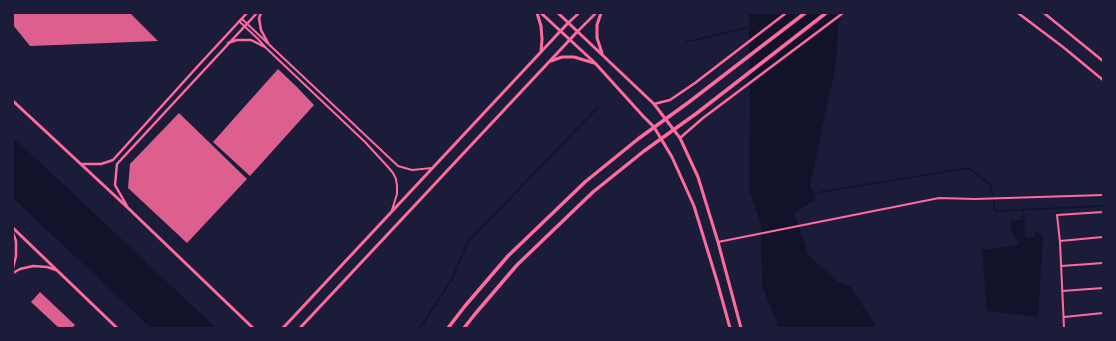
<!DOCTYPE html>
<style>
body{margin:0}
#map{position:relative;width:1116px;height:341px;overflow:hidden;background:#1b1b3a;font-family:Figtree,sans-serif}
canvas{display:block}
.frame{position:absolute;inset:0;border:14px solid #1b1b3a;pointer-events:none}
</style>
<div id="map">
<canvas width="1116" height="341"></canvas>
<div class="frame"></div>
</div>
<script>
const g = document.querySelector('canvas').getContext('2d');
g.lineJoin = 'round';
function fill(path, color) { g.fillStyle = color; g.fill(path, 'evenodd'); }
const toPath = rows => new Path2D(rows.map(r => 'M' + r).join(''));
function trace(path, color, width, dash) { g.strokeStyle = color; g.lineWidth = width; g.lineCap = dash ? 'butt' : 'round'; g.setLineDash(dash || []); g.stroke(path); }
fill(toPath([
 [749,13,842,13,838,28,836,64,810,185,816,200,794,213,809,256,838,282,851,287,877,328,779,328,762,285,761,224,749,189,750,100],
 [13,137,215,327,216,328,151,328,13,198],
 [1024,219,1025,237,1034,237,1035,230,1043,236,1038,317,987,311,982,250,1019,245,1018,241,1013,237,1010,221]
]), '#12122b');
trace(toPath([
 [686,42,750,27],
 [814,195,821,192,968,168,991,185,995,211,1103,206],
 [1023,210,1024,219],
 [420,328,452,279,467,243,598,107]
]), '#12122b', 1.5);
fill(toPath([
 [13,13,130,13,158,41,30,46,13,25],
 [278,69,297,87,314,105,250,176,213,142],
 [179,113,247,179,187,243,128,188,130,164],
 [40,292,75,325,72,328,59,328,31,302]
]), '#dd5f8e');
trace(toPath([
 [242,19,398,166,412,170,432,168],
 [239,21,258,39,265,47,365,142,388,167,393,173,396,179,397,186,397,194,392,210],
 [1060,241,1103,237],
 [718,242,939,198,975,199,1103,195],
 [1061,266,1103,263],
 [1062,291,1103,288],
 [1064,317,1103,313],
 [1064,328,1060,242,1057,215,1103,212]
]), '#ff6b9d', 2);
trace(toPath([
 [261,13,259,18,261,30,268,43],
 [1018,13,1063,47,1103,80],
 [1044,13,1103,61],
 [568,23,579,13],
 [577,32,596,13],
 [228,43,237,40,251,40,265,47],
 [654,104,670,100,695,83,786,13],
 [680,138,703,118,843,13],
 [82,164,101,164,113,160,197,67,247,13],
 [127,206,115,185,117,164,257,13],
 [13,233,16,241,16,256,13,268],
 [13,273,20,269,33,266,47,267,56,270]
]), '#ff6b9d', 2.5);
trace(toPath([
 [537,13,541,26,542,39,541,52],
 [541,13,595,63,643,116,654,127,672,157,694,206,717,281,730,328],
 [558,13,654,104,680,138,698,177,718,242,741,328],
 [601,13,597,25,597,38,602,53],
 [551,61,562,57,574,57,594,63],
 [13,101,128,208,253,328],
 [13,228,117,328],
 [283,328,568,23],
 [300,328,577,32]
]), '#ff6b9d', 3);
trace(toPath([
 [448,328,465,306,508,256,585,182,638,139,689,102,805,13],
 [464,328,475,314,517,265,593,192,644,151,697,113,826,13]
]), '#ff6b9d', 3.5);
</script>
